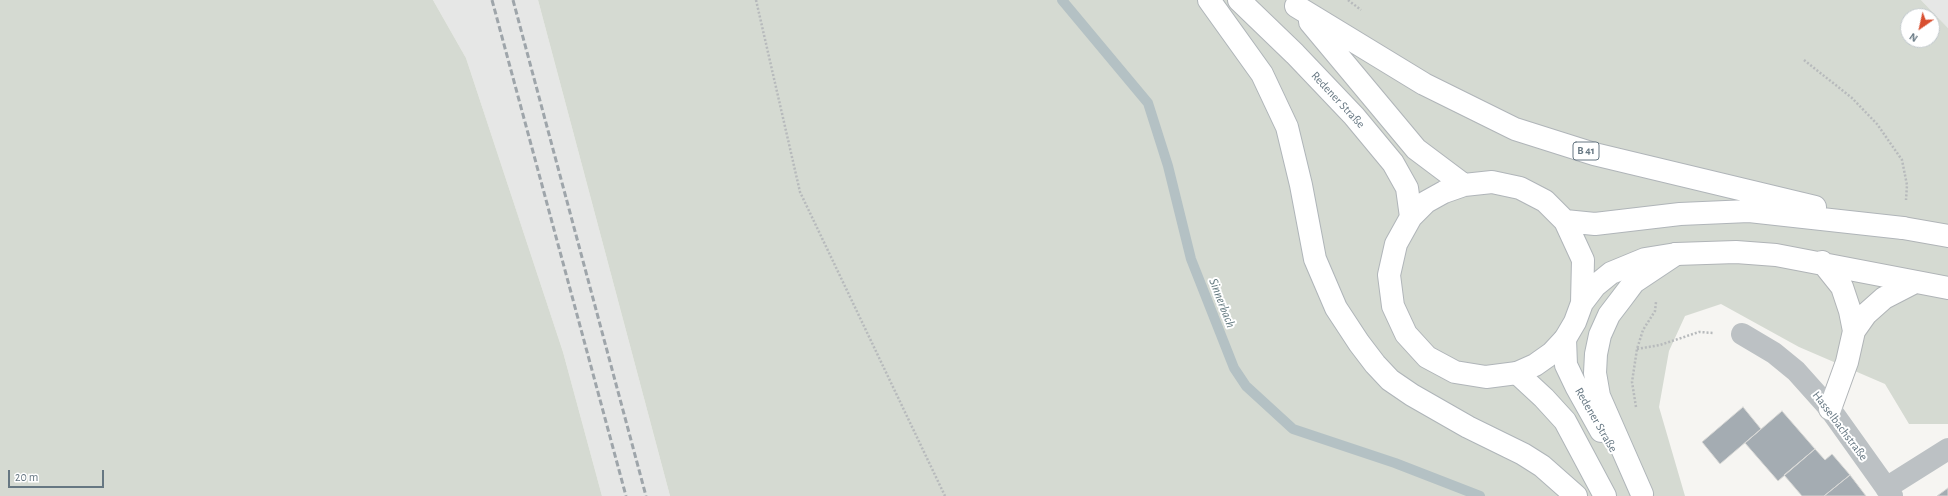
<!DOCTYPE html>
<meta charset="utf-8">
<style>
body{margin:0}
#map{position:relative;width:1948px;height:496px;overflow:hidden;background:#f6f5f2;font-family:"Alegreya Sans",sans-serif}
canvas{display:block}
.north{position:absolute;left:1900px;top:8px;width:40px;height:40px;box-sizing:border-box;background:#fff;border:1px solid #c2c9cd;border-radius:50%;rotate:214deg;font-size:11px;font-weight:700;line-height:16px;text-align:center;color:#667782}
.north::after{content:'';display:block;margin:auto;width:14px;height:18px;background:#d84f30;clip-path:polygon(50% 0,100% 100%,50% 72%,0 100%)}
.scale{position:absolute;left:8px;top:470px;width:96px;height:18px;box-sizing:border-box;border:2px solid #667782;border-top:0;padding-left:5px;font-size:12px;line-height:14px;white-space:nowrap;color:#667782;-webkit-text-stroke:3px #fff;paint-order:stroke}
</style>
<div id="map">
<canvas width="1948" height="496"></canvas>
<div class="north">N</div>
<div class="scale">20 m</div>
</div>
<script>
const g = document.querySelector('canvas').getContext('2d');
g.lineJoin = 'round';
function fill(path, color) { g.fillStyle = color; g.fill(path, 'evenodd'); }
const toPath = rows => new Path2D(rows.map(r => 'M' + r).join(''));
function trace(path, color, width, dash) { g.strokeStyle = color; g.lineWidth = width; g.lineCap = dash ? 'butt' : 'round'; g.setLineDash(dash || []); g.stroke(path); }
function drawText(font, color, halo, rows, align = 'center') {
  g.font = font + ' "Alegreya Sans",sans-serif'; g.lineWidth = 4; g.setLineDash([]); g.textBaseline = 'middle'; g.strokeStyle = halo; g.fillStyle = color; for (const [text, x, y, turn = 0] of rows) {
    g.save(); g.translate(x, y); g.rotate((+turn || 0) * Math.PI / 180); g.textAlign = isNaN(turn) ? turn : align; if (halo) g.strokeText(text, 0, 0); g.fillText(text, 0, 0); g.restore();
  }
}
fill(toPath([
 [433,0,538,0,670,496,602,496,563,352,466,58],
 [1921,0,1948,0,1948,28]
]), '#e6e7e6');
fill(toPath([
 [0,0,433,0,466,58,563,352,602,496,0,496],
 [538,0,1921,0,1948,28,1948,424,1909,424,1885,384,1799,347,1721,304,1685,316,1669,351,1659,407,1685,496,670,496],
 [1908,16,1932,16,1932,40,1908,40]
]), '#d5dad2');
trace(toPath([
 [1062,0,1148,103,1168,166,1191,259,1234,368,1246,386,1293,429,1395,463,1480,496]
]), '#b4c1c4', 10);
const building = toPath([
 [1743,407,1761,429,1720,464,1702,442,1743,407],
 [1782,411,1815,449,1778,481,1745,443,1782,411],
 [1815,449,1825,460,1832,454,1850,475,1824,496,1802,496,1784,475,1815,449],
 [1850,475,1866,496,1824,496,1850,475],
 [1948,488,1948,496,1937,496,1948,488]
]);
fill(building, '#a4acb2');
trace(building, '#d7d7d5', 1);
const secondary = toPath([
 [1209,0,1262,74,1287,127,1301,185,1315,259,1336,308,1359,343,1375,364,1390,380,1412,395,1468,427,1523,454,1542,466,1576,496],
 [1565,339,1566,365,1577,388,1601,431],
 [1517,373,1544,398,1565,421,1605,496],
 [1642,494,1599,396,1595,373,1596,354,1600,335,1609,315,1622,298,1634,282,1676,254]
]);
const primary = toPath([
 [1239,0,1295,54,1354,116,1393,163,1407,188,1411,217],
 [1296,6,1424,84,1515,129,1594,154,1815,207],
 [1310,22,1416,149,1464,185],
 [1565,221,1583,260,1582,303,1575,322,1565,339,1552,353,1535,365,1517,373,1486,377,1455,372,1427,357,1406,334,1393,306,1389,275,1396,244,1411,217,1426,202,1444,192,1464,185,1492,182,1520,188,1545,201,1565,221,1595,224,1680,214,1749,211,1903,228],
 [1582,303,1595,286,1611,273,1645,259,1676,254]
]);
const highway = toPath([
 [1903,228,1948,236],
 [1676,254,1736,252,1776,255,1948,288],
 [1822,262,1842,287,1850,311,1854,331],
 [1830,409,1847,362,1854,331,1866,314,1884,298,1915,282]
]);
trace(secondary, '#afb5b9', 24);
trace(primary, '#b0b5b9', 24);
trace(highway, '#b0b4b7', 24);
trace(toPath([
 [756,0,800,192,945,496],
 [1348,0,1361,10],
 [1804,60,1852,98,1877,124,1902,160,1907,185,1906,200],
 [1637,349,1660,345,1699,332,1714,333],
 [1636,407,1632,382,1637,349,1643,330,1655,311,1656,302]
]), '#b7babc', 2.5, [2, 2]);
trace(toPath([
 [1742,334,1774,353,1796,371,1830,409,1892,496],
 [1886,488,1948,449]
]), '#bcc1c4', 22);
trace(secondary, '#fff', 22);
trace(primary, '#fff', 22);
trace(highway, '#fff', 22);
trace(toPath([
 [492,0,626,496],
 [513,0,646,496]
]), '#9ea5aa', 3, [6, 3]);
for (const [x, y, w] of [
 [1586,151,26]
]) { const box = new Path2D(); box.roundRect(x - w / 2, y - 9, w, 18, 3); g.fillStyle = '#fff'; g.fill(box); trace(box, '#667782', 1); }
drawText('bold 11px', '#667782', null, [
 ["B 41",1586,151]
]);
drawText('12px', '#667782', '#fff', [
 ["Redener Straße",1338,100,47],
 ["Redener Straße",1596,420,60],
 ["Hasselbachstraße",1840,426,53]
]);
drawText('italic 13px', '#62787e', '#fff', [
 ["Sinnerbach",1222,303,69]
]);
</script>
